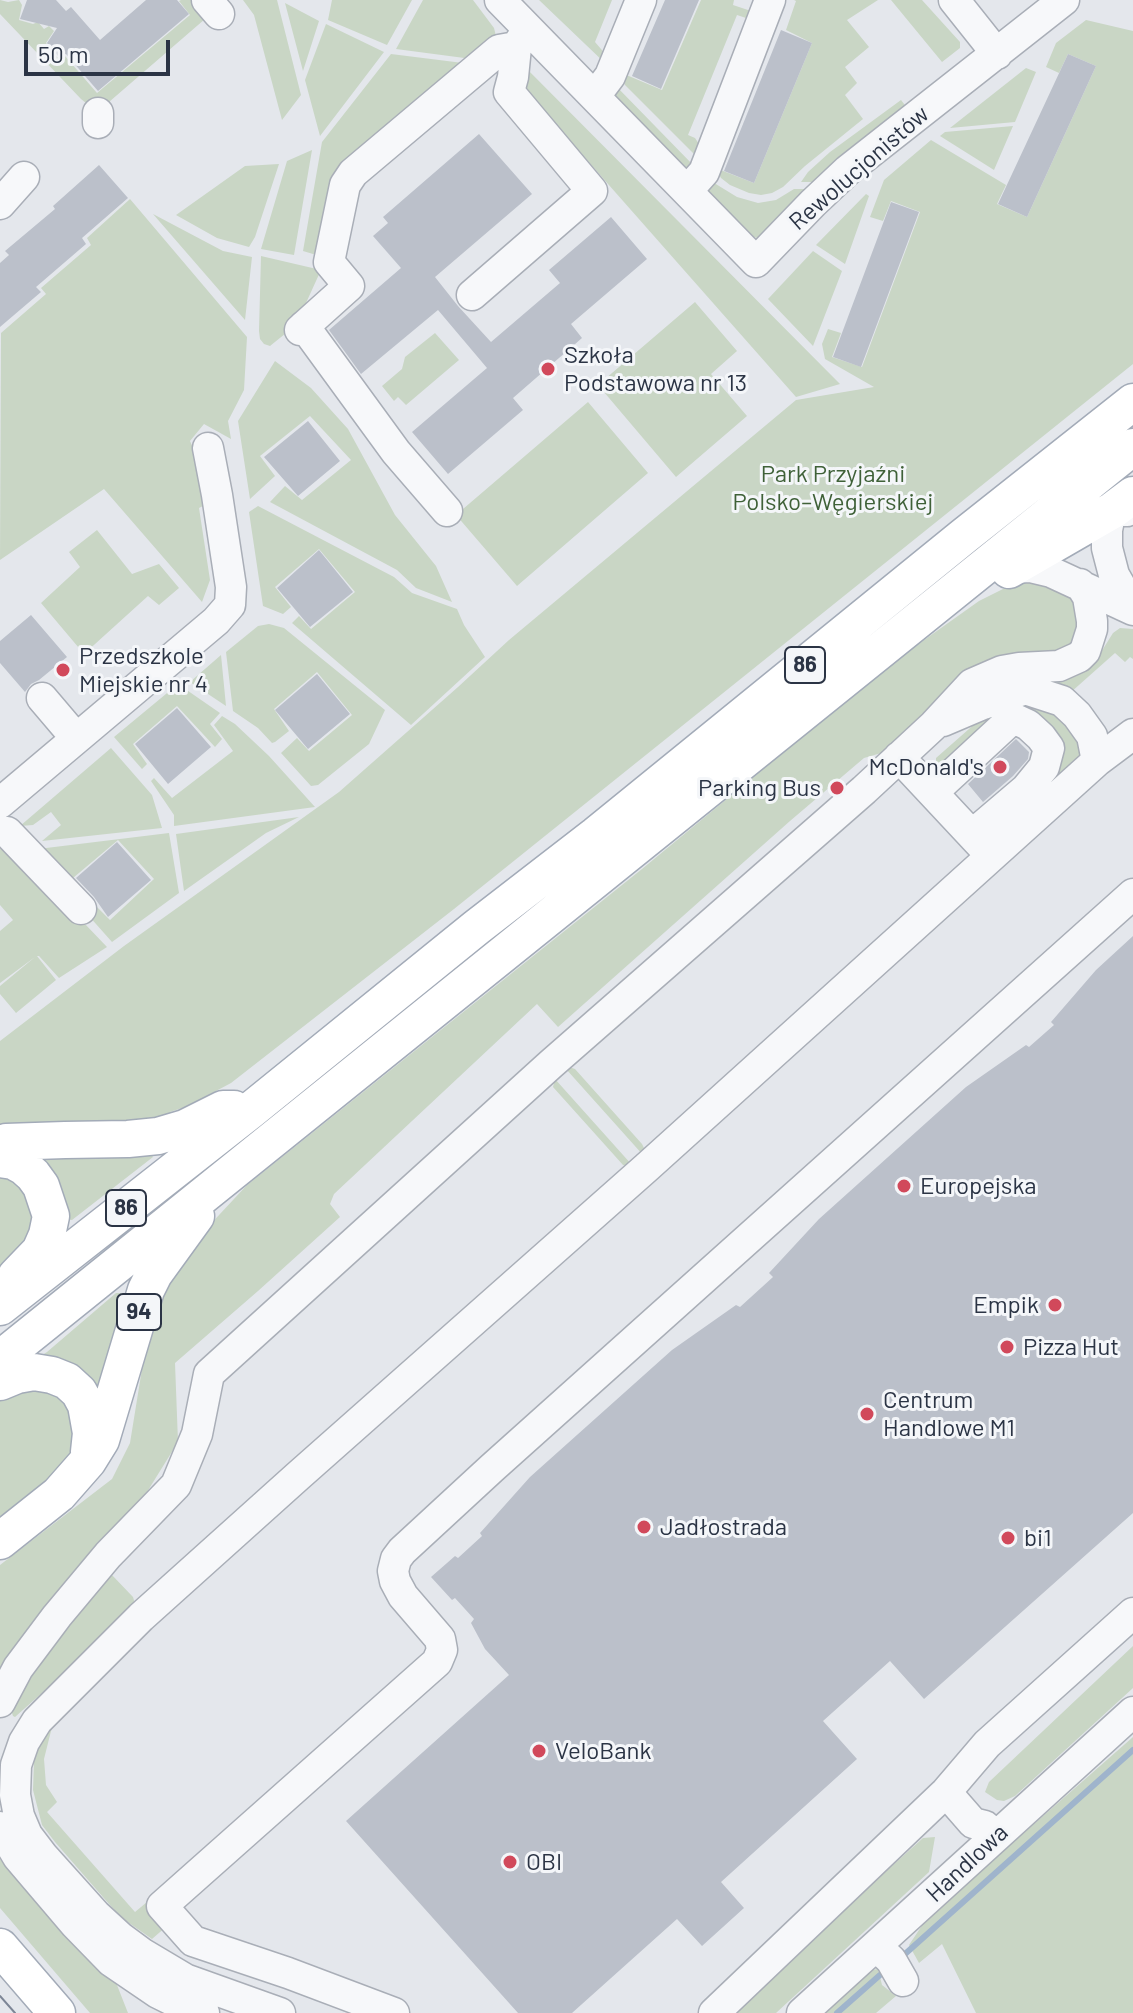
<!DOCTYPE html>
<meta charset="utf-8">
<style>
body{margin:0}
#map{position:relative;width:1133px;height:2013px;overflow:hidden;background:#e4e7ec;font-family:Barlow,sans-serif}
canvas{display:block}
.scale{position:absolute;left:24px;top:40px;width:146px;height:36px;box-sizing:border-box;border:4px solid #2b3445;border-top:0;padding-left:10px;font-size:24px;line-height:28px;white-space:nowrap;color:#2b3445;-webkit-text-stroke:6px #f4f6f9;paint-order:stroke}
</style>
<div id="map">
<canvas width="1133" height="2013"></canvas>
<div class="scale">50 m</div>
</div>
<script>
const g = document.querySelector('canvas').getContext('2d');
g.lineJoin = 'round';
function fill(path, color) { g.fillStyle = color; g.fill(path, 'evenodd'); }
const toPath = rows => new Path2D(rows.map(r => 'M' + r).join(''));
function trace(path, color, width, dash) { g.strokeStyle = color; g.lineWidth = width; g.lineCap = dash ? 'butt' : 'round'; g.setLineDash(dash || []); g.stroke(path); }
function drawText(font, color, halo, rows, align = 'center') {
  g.font = font + ' Barlow,sans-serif'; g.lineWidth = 6; g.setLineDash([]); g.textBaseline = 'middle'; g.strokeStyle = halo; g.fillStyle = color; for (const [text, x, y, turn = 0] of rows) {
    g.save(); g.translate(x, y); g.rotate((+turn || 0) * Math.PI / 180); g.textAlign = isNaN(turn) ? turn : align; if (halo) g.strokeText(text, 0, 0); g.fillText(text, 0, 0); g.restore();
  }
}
fill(toPath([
 [0,0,8,2,19,0,22,5,19,20,33,24,38,22,44,29,49,26,54,31,46,43,57,57,65,56,97,93,190,15,179,1,181,0,202,0,205,19,109,102,94,105,86,103,81,99,0,14],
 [243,0,277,0,301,95,282,120,254,15],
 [332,0,412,0,387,45,328,20],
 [423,0,473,0,494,28,496,36,472,59,396,49],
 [539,0,612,0,595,42,607,56,607,65],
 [701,0,734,0,733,5,754,12,749,19,737,15,688,135,695,138,699,144,699,159,625,85,623,80,624,74,662,90],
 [794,0,878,0,847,20,869,47,845,67,857,83,845,95,863,119,805,166,783,187,772,193,761,195,749,193,730,185,721,178,717,171,718,169,754,183,812,43,786,30,796,1],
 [891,0,922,0,960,42,960,48,942,62],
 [285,3,319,21,303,71],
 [1086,20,1133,31,1133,364,454,909,231,1083,188,1106,170,1112,171,1117,0,1136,0,1041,124,946,339,792,458,687,509,640,796,400,874,387,825,359,822,344,828,329,841,333,832,357,862,367,920,212,891,201,883,221,870,217,884,180,931,140,1006,185,997,204,1027,217,1096,66,1068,54,1059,73,1046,67,1056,43],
 [326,24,384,52,320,136,305,80],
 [391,54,471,64,364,157,323,257,303,251,322,142],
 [521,63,840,384,796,397,518,82],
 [1026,68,1036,72,1015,122,950,128],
 [616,86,695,167,687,170,613,101],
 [901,100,908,109,821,182,801,182,808,172,830,152],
 [1013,126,994,170,940,136,945,132],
 [312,150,294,255,261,249,287,161],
 [279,164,255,237,249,247,217,238,176,215,245,166],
 [706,178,737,197,758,203,776,200,794,189,815,189,760,238,750,237,707,199],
 [866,194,869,196,845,264,816,245],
 [130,199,247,337,244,390,228,421,231,439,204,424,190,441,196,455,205,505,199,508,210,580,202,602,104,489,0,560,1,333,46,294,41,288,91,245,87,238],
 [153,214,223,251,252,257,245,320],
 [813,251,842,271,813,346,768,299],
 [261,256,321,270,296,325,270,346,264,344,260,339,259,331],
 [695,302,737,351,711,374,747,416,676,477,598,385],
 [435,333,459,360,406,405,398,397,394,401,382,386,402,369,405,357],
 [275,361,311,388,348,429,395,515,436,566,452,602,416,588,397,570,270,502,285,486,302,500,351,460,310,416,260,456,275,476,250,499,238,421],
 [588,402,648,473,517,586,456,515],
 [258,506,394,577,412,593,457,609,464,625,485,657,411,725,292,623,299,616,311,629,355,592,319,549,275,587,291,607,283,614,263,606,249,512],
 [97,530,132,574,159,564,179,588,159,605,148,596,84,654,41,603,80,567,69,552],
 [1021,580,1058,583,1085,611,1075,648,1043,656,1011,654,961,673,895,749,864,758,790,821,558,1027,537,1004,334,1194,330,1204,340,1217,258,1291,175,1363,178,1442,147,1492,88,1557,0,1672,0,1565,112,1479,130,1443,152,1307,192,1244,247,1185,642,869,889,665,979,601],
 [269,624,284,628,385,710,369,744,318,785,311,786,281,753,297,738,309,751,352,715,317,672,274,709,289,731,275,742,272,743,258,728,233,711,226,652,258,626],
 [1120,628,1133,629,1133,659,1130,657,1125,662,1115,653,1070,693,1035,679,1086,668,1098,657,1113,633],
 [221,655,226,706,190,682],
 [178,684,220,713,210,724,222,739,215,747,177,706,133,744,147,764,142,769,114,737],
 [1020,697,1069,718,1085,756,995,841,1056,768,1036,715,941,767,936,762,936,758,986,714],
 [222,716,235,724,269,756,315,807,174,826,174,815,151,781,154,778,172,798,233,751,214,725],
 [111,748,152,795,162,828,42,841,61,825,51,812,33,825,20,826],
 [299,817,266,833,184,891,176,834],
 [169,833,179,893,112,942,88,915,97,907,110,920,154,879,118,840,73,878,86,895,38,849],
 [0,849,17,853,107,947,59,978,39,956,37,956,56,980,16,1013,0,994,0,986,35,957,0,983,0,931,13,920,0,905],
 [569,1067,575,1069,642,1144,645,1150,643,1155,566,1069],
 [555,1079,632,1165,629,1167,623,1165,553,1087],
 [36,1147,150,1151,153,1157,72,1220,64,1219],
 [0,1172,21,1183,38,1228,0,1279],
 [116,1293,124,1293,130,1300,105,1394,39,1357,47,1352],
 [28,1385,68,1399,77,1423,71,1461,0,1521,0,1393],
 [111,1574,133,1597,135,1604,125,1619,15,1717,13,1716,11,1710,21,1685,76,1611],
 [1133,1646,1133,1688,1015,1796,1004,1801,997,1800,985,1792,989,1782],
 [58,1717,51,1731,44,1759,46,1785,57,1802,47,1812,135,1912,147,1902,167,1926,152,1939,122,1918,109,1904,55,1842,42,1825,33,1790,34,1761,41,1738],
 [1133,1737,1133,2013,976,2013,942,1944,919,1963,909,1945,927,1918],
 [935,1837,929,1872,776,2013,729,2013,923,1838],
 [0,1859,40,1906,115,1980,128,2013,90,2013,0,1908],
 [878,1969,882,1985,896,1996,876,2013,816,2013,860,1972]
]), '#c9d6c5');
trace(toPath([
 [905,1954,1133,1750],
 [837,2013,880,1975]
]), '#9fb4cc', 6);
fill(toPath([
 [27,0,56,0,66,11,71,7,100,40,146,0,177,0,189,14,98,91,66,54,58,56,47,43,57,28,20,19],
 [665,0,699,0,661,89,632,76],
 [781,30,812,43,754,183,724,171],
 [1068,54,1096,66,1027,217,998,204],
 [479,134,532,194,435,277,458,306,491,342,560,283,549,270,611,217,647,259,571,324,582,338,513,398,523,410,448,474,412,432,487,368,438,310,361,374,329,330,401,268,373,236,388,223,383,217],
 [99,165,128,198,82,238,86,244,36,287,41,292,0,327,0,263,9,255,5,251,55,209,53,206],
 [891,202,919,212,861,367,833,357],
 [308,421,340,461,298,496,264,457],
 [319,550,353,592,310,627,277,588],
 [31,615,67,657,39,680,31,684,25,692,0,663,0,641],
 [317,674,350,714,308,749,275,710],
 [177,708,211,747,168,784,135,744],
 [1016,739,1029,752,1028,759,1013,776,983,802,968,784],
 [117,842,151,880,108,917,94,897,76,878],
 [1133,936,1133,1513,924,1699,890,1661,823,1721,857,1759,721,1882,744,1908,702,1946,677,1919,572,2013,518,2013,346,1821,509,1675,485,1649,471,1623,474,1619,455,1598,452,1600,431,1577,455,1556,458,1558,482,1536,480,1533,530,1477,672,1350,736,1305,740,1307,773,1277,769,1273,819,1219,966,1087,1026,1045,1029,1047,1054,1025,1051,1022,1096,970]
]), '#bbc0ca');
const minor = toPath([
 [207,0,219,14],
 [500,0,756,262,813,203,848,170,1064,0],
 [954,0,997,54],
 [595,96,610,76,641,0],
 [98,113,98,123],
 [687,191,704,172,770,0],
 [0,204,24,177],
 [472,295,592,191,509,92,513,77,516,47],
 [304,326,396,452,447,511],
 [300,330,349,286,329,262,345,185,353,173,499,50,516,47,528,30],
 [1127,511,1113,510,1110,515,1107,530,1107,548,1114,575,1133,608],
 [1012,568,1030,567,1051,572,1133,610],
 [42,698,76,738],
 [943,721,983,704,1025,689,1062,701,1077,715,1092,736,1097,761],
 [899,757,985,849],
 [933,792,1013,718,1028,725,1041,737,1049,748,1044,767,1026,789,972,835],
 [0,803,216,621,230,605,231,587,217,495,208,448],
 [0,831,7,832,81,909],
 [0,1702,18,1668,57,1616,108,1555,176,1485,197,1434,209,1374,551,1064,864,790,934,725,972,684,1002,671,1019,668,1059,666,1079,657,1085,651,1092,629,1092,621,1088,597,1080,584],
 [946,1792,973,1823,985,1826,995,1837],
 [0,1827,18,1857,75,1924,111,1961,158,1993,184,2006,204,2013],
 [876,1946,891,1960,903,1981],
 [280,2013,185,1979,143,1954,120,1937,96,1915,43,1856,27,1835,19,1816,15,1795,16,1765,24,1742,37,1721,141,1617,298,1476,646,1168,1097,761,1133,734],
 [394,2013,288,1973,193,1941,162,1906,437,1662,442,1650,440,1639,403,1596,395,1581,393,1571,396,1559,402,1551,492,1468,1133,894],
 [714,2013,946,1792,987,1744,1133,1613],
 [802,2013,1133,1712]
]);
const major = toPath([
 [1009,570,1113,510,1133,495],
 [0,1144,6,1142,65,1140,128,1139,158,1136,185,1128,223,1109,234,1109],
 [0,1159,13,1161,24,1167,33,1175,41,1186,51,1216,47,1235,40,1251,16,1276],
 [0,1307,251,1110,477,927,596,835,964,536,1133,402],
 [0,1359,1133,447],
 [0,1382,17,1375,34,1372,52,1375,67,1381,79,1392,86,1405,91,1433,89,1452],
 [0,1541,59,1494,88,1461,101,1440,146,1290,154,1274,196,1216],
 [0,1947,57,2013]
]);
trace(minor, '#a9aeb7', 33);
trace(major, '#a3abb8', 39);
trace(minor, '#f7f8fa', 30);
trace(major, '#fff', 36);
trace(toPath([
 [0,1996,15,2013]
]), '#7d8696', 2);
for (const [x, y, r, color] of [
 [548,369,8,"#d1495b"],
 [63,670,8,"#d1495b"],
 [1000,767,8,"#d1495b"],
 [837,788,8,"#d1495b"],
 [904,1186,8,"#d1495b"],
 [1055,1305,8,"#d1495b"],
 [1007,1347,8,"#d1495b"],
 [867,1414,8,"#d1495b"],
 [644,1527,8,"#d1495b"],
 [1008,1538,8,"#d1495b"],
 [539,1751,8,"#d1495b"],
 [510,1862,8,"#d1495b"]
]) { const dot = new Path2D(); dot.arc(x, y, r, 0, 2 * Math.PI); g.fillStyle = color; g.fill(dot); trace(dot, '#f4f6f9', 3); }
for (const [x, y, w] of [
 [805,665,40],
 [126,1208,40],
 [139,1312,44]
]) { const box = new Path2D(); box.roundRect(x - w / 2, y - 18, w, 36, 6); g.fillStyle = '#f4f6f9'; g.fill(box); trace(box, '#2b3445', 2); }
drawText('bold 22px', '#2b3445', null, [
 ["86",805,665],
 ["86",126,1208],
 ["94",139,1312]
]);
drawText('24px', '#2b3445', '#f4f6f9', [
 ["Rewolucjonistów",859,168,-41],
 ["Handlowa",967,1863,-43]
]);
drawText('24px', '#2b3445', '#f4f6f9', [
 ["Szkoła",564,355],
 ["Podstawowa nr 13",564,383],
 ["Przedszkole",79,656],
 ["Miejskie nr 4",79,684],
 ["McDonald's",984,767,"right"],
 ["Parking Bus",821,788,"right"],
 ["Europejska",920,1186],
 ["Empik",1039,1305,"right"],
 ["Pizza Hut",1023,1347],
 ["Centrum",883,1400],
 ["Handlowe M1",883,1428],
 ["Jadłostrada",660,1527],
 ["bi1",1024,1538],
 ["VeloBank",555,1751],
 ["OBI",526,1862]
], 'left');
drawText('24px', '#3f6138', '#f4f6f9', [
 ["Park Przyjaźni",833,474],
 ["Polsko–Węgierskiej",833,502]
]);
</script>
